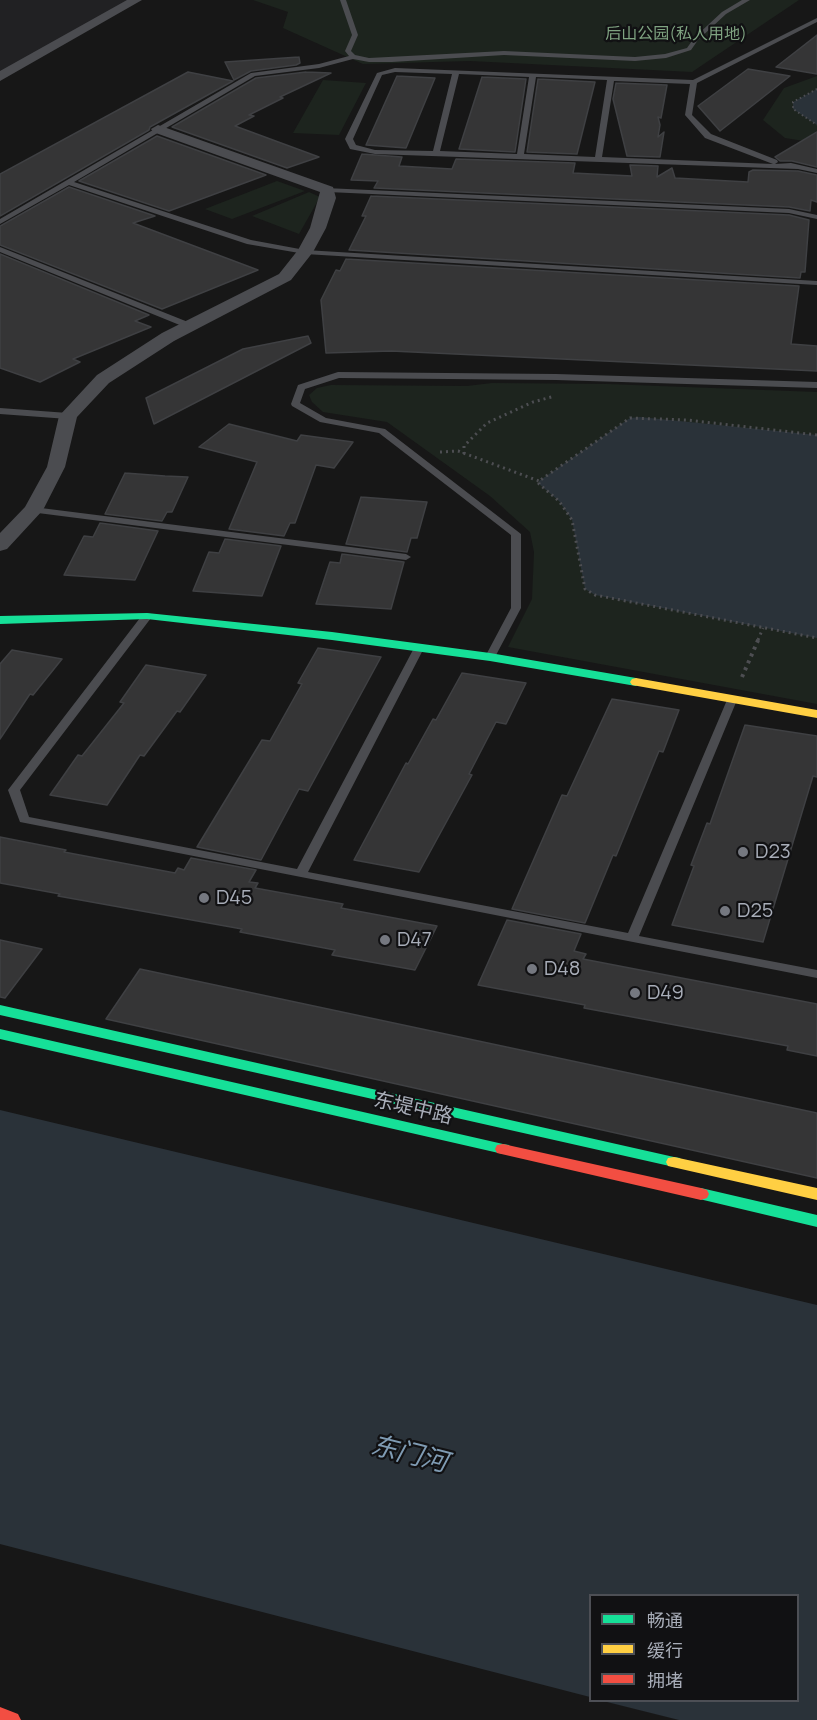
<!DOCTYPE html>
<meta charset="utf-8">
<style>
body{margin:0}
#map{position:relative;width:817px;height:1720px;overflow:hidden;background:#171717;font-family:Manrope,"Noto Sans SC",sans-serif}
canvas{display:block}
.legend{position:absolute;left:589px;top:1594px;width:210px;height:108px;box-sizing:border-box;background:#111113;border:2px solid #4d4f55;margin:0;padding:8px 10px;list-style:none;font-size:18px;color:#a8adb8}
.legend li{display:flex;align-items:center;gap:12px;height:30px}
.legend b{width:30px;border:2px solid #4d4f55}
</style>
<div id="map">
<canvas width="817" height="1720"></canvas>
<ul class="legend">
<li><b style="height:8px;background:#16e098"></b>畅通</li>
<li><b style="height:8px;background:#ffcf43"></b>缓行</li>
<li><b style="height:8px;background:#f24e42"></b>拥堵</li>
</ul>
</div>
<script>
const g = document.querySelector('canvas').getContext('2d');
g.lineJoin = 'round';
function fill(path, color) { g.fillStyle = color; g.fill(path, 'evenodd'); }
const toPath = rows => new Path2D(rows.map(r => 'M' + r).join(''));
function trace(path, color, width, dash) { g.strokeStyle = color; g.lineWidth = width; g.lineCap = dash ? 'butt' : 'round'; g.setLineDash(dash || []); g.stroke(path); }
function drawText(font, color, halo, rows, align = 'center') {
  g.font = font + ' Manrope,"Noto Sans SC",sans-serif'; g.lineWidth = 4.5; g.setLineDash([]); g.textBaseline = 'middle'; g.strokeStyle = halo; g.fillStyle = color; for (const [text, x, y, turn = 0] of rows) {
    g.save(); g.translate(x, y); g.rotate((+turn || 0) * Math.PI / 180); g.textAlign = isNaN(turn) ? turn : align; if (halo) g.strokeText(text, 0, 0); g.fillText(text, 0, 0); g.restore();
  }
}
fill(toPath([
 [0,0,136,0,0,78]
]), '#212123');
fill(toPath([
 [253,0,799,0,692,72,470,61,363,64,283,28,288,12],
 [817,76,817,143,785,138,763,120,784,88],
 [323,80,366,83,339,135,293,133],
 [277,181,305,191,232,219,205,209],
 [309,192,320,197,299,234,252,216],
 [492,383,607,384,817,392,817,704,508,647,532,599,534,552,530,532,490,496,387,422,323,412,312,402,309,395,317,388,331,385,467,386]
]), '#1d241e');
fill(toPath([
 [817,89,817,125,793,109,793,102],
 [640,417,817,435,817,638,595,595,585,589,572,520,559,501,539,484,539,481,630,418],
 [0,1110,817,1305,817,1720,679,1720,603,1701,798,1700,798,1596,590,1596,590,1697,0,1544]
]), '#2a3239');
const building = toPath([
 [817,35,817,74,776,67,817,35],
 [299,57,300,63,296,65,251,71,234,80,225,62,299,57],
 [748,69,790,76,720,131,698,106,748,69],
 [188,72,233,81,150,127,149,130,0,216,0,174,188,72],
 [306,72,331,73,280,97,283,98,249,115,254,116,235,126,319,157,287,168,172,127,256,78,306,72],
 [397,76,435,78,406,148,366,145,397,76],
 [482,77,526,79,515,152,459,149,482,77],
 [538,79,595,82,577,154,527,152,538,79],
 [616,83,667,85,661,118,658,117,660,125,658,137,664,132,660,157,627,156,613,99,616,83],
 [817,132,817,167,792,161,780,161,775,157,817,132],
 [157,136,266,175,169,211,79,181,157,136],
 [362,154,402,157,399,166,452,169,456,159,575,163,573,173,632,176,630,165,658,166,657,177,672,168,675,178,748,182,749,172,753,170,798,171,817,175,817,202,811,200,810,211,789,207,374,188,378,181,351,180,362,154],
 [69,187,155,216,133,223,258,270,162,309,0,245,0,226,69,187],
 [371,196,789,215,809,220,805,272,801,272,800,278,349,250,366,216,362,216,371,196],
 [0,254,149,315,135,321,151,327,73,359,80,362,40,382,0,368,0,254],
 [346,259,799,286,791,344,817,346,817,371,391,351,326,353,321,300,336,270,340,271,346,259],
 [308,336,311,343,154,424,146,398,243,349,308,336],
 [229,424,297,441,301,435,353,442,334,468,316,465,295,523,290,523,284,536,229,529,257,462,199,447,229,424],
 [125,473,165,476,188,477,172,512,167,512,162,521,105,514,125,473],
 [361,497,427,502,417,538,411,538,407,552,346,544,361,497],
 [100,523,158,531,135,580,64,575,84,536,93,537,100,523],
 [225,539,281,546,262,596,193,591,209,552,219,553,225,539],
 [342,554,404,562,391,609,316,604,330,562,340,563,342,554],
 [318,648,381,657,308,791,299,789,261,860,197,847,262,740,270,741,302,684,298,683,318,648],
 [12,650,62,659,33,695,30,694,0,739,0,664,12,650],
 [146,665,206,675,180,712,177,711,144,756,140,755,107,805,50,795,78,755,82,756,124,703,120,702,146,665],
 [462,673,526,683,506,724,496,722,469,774,472,775,419,872,354,860,406,763,408,764,433,719,436,720,462,673],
 [612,699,679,710,663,752,659,751,616,856,613,855,585,923,512,909,562,795,567,796,612,699],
 [745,725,817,736,817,777,813,776,763,942,672,925,694,866,691,865,707,823,710,824,745,725],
 [0,837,66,850,64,852,175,873,178,868,184,870,191,858,256,870,249,882,258,883,255,888,343,904,341,908,437,926,415,970,332,955,335,950,240,932,242,929,58,896,60,894,0,883,0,837],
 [507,920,581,934,574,951,586,954,583,959,817,1004,817,1056,787,1050,788,1046,584,1008,585,1005,478,985,507,920],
 [0,940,42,949,5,998,0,997,0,940],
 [140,969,817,1113,817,1178,106,1019,140,969]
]);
fill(building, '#353536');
trace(building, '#3f4043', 1.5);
trace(toPath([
 [817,89,793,102,793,109,817,125]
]), '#4d4e52', 2, [1.5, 3]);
trace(toPath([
 [817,435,687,420,630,418,539,481,539,484,559,501,572,520,585,589,595,595,817,638],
 [440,452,458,451,539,481],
 [464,454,464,446,487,423,533,402,555,396],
 [758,640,763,628]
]), '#4d4e52', 3, [2, 4]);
trace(toPath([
 [742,677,759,638]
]), '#4d4e52', 4, [3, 4.5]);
fill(toPath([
 [340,0,346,0,358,35,351,51,355,55,369,58,504,51,635,57,665,54,687,48,694,38,722,12,742,0,750,0,726,14,698,40,691,50,666,58,635,61,504,55,392,62,369,62,353,59,319,68,255,76,74,182,251,240,305,250,817,281,817,285,305,254,247,244,69,185,0,224,0,219,251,73,319,64,349,56,345,51,352,35,340,0],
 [817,18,817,22,697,83,692,115,711,134,777,160,778,162,775,164,791,163,817,169,817,173,798,169,375,154,350,149,345,139,377,73,395,68,693,80,817,18],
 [395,72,452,74,433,151,375,150,356,145,353,139,382,75,395,72],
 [459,74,529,77,517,154,440,151,459,74],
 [536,77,607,80,595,157,524,154,536,77],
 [614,81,690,84,685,115,705,138,773,164,602,157,614,81],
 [325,188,789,209,817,215,817,219,789,213,328,192,325,192,325,188],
 [0,247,193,324,194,326,187,328,0,252,0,247],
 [338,372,556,374,817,382,817,388,556,380,339,378,305,389,300,403,326,418,385,429,521,534,521,608,495,657,490,660,485,657,511,608,511,535,379,433,320,422,292,406,291,404,298,385,338,372],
 [0,408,68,413,73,416,68,419,0,414,0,408],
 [33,507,406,554,411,557,406,560,30,512,30,508,33,507],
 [147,613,151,614,152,616,151,618,20,790,29,817,297,869,414,648,419,645,424,648,308,872,628,933,727,700,732,697,737,700,639,936,817,970,817,978,20,822,8,790,143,614,147,613]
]), '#4b4c50');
fill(toPath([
 [127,0,142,0,0,81,0,71,127,0],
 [158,125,333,187,336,198,326,228,313,252,291,280,174,341,109,383,77,417,65,467,43,510,7,549,0,551,0,533,25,507,47,467,59,416,97,375,162,333,279,274,298,250,310,228,320,192,153,132,151,129,158,125]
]), '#4b4c50');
fill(toPath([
 [147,613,332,632,490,653,636,678,642,682,636,686,490,661,332,640,147,619,0,624,0,616,147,613],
 [0,1005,674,1157,680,1158,682,1162,680,1166,674,1167,0,1015,0,1005],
 [0,1029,503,1144,509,1145,511,1149,509,1153,503,1154,0,1039,0,1029],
 [701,1188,817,1215,817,1227,695,1198,693,1194,695,1190,701,1188]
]), '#16e098');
fill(toPath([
 [636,678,817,710,817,718,632,685,630,682,632,679,636,678],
 [674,1157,817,1188,817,1200,668,1166,666,1162,668,1158,674,1157]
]), '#ffcf43');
fill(toPath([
 [503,1144,701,1188,707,1190,709,1194,707,1198,701,1200,497,1153,495,1149,497,1145,503,1144],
 [0,1707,18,1714,21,1720,0,1720,0,1707]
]), '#f24e42');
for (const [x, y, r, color] of [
 [743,852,6,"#757880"],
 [204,898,6,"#757880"],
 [725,911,6,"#757880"],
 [385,940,6,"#757880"],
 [532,969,6,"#757880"],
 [635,993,6,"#757880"]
]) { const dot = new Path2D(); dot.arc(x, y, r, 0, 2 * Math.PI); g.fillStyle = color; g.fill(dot); trace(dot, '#111113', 2); }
drawText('16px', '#7fa381', '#111113', [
 ["后山公园(私人用地)",676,35]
]);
drawText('20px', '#a8adb8', '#111113', [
 ["D23",755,852],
 ["D45",216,898],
 ["D25",737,911],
 ["D47",397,940],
 ["D48",544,969],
 ["D49",647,993]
], 'left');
drawText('20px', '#a8adb8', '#111113', [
 ["东堤中路",413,1109,13]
]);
drawText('italic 26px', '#7f9bb3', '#111113', [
 ["东门河",409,1455,14]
]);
</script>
